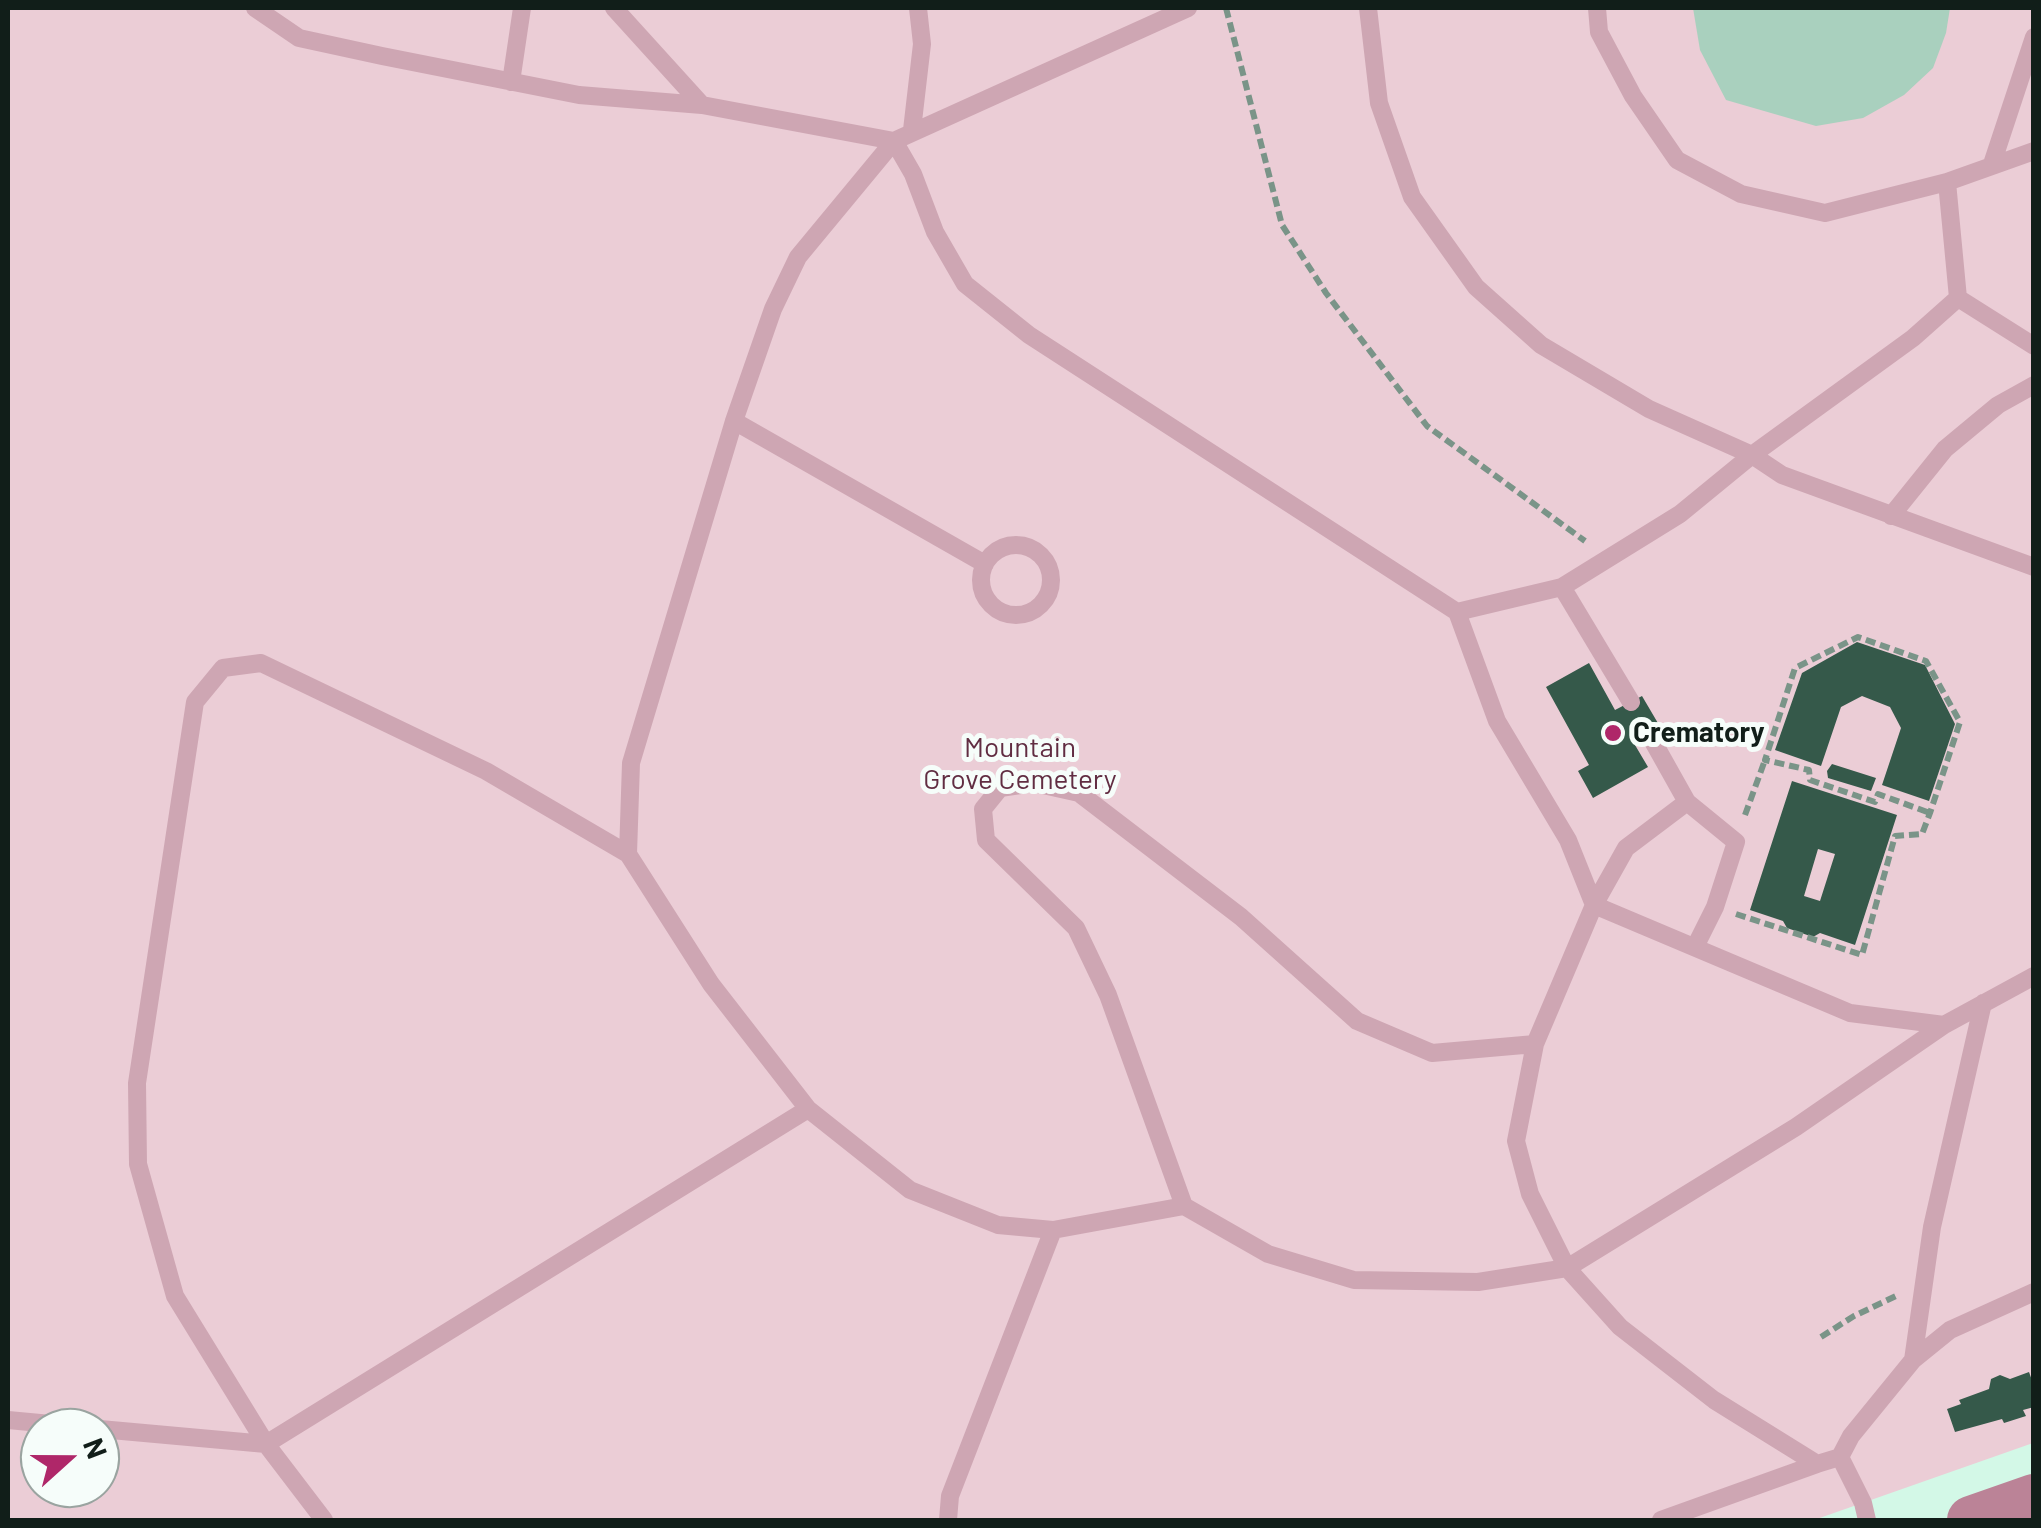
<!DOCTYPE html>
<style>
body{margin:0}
#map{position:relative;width:2041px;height:1528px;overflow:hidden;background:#d3f8e7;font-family:Barlow,sans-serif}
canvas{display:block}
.frame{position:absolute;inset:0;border:10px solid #111e19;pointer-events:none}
.north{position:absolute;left:20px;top:1408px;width:100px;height:100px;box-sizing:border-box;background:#f6fdfa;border:2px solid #9aa4a0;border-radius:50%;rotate:69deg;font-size:28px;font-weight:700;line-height:40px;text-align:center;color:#111e19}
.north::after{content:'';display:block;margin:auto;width:35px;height:45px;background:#af2769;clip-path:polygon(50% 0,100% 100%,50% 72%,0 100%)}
</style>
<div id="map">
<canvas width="2041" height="1528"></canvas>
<div class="frame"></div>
<div class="north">N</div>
</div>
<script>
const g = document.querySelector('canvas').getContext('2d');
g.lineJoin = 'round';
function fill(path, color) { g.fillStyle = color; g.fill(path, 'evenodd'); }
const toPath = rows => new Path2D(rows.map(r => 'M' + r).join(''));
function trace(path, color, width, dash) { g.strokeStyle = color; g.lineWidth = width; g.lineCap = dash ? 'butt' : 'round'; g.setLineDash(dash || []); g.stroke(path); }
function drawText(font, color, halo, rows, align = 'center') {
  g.font = font + ' Barlow,sans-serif'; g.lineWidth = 10; g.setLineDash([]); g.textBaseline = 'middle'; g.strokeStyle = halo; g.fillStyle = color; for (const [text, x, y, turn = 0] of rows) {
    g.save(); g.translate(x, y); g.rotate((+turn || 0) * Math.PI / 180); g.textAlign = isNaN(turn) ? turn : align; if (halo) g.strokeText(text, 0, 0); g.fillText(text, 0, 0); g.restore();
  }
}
fill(toPath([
 [8,8,2033,8,2033,1443,1814,1520,8,1520],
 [40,1428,100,1428,100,1488,40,1488]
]), '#ebcdd6');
fill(toPath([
 [1693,8,1950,8,1946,33,1933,68,1904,95,1863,118,1816,126,1726,100,1700,50]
]), '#a9d0be');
fill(toPath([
 [1857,642,1925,665,1955,724,1929,801,1882,785,1901,728,1890,707,1862,696,1841,707,1821,766,1775,750,1802,673],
 [1589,663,1615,710,1642,696,1662,730,1635,745,1648,767,1593,798,1578,771,1589,765,1546,687],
 [1832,764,1876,778,1871,791,1828,778,1827,771],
 [1792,781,1897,815,1855,945,1820,933,1813,937,1787,928,1783,921,1750,910],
 [1818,849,1835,854,1820,901,1804,896],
 [2029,1372,2034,1386,2034,1407,2023,1410,2026,1416,2004,1423,2002,1419,1955,1432,1947,1409,1961,1404,1959,1400,1989,1389,1991,1379,2000,1375,2010,1379]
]), '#35594a');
trace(toPath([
 [1226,8,1282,225,1326,293,1427,426,1585,541],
 [1745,815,1765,760],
 [1736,914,1862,955,1895,836,1922,834,1930,813,1960,722,1926,661,1858,637,1795,668,1765,760,1809,770,1810,780,1875,802,1878,794,1930,813],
 [1821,1337,1854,1316,1896,1296]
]), '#7a9488', 6, [10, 5]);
trace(toPath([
 [255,8,299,38,382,56,579,95,702,105,894,141,1188,8],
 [614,8,702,105],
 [1368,8,1379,103,1412,197,1476,287,1541,345,1649,409,1752,455,1782,475,2034,567],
 [1597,8,1599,32,1633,96,1677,160,1741,194,1825,213,1947,182,2034,151],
 [511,82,522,8],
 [912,130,922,44,918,8],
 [1992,164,2034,37],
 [1958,298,2034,346],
 [734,421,985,564],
 [1891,516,1945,449,1998,405,2034,385],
 '981 580a35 35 0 1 1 70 0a35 35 0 1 1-70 0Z',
 [1562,587,1631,702],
 [1457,612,1562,587,1680,514,1752,455,1913,338,1958,298,1947,182],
 [1650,736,1687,802,1736,842,1715,907,1695,947],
 [1687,802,1626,848,1594,905,1850,1013,1944,1025,2034,976],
 [628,854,711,984,808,1109],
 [1184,1206,1268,1254,1354,1280,1478,1282,1567,1268,1530,1194,1516,1141,1535,1044],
 [1913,1360,1932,1227,1983,1003],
 [8,1420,94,1428],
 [100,1429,266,1444,175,1296,138,1164,137,1083,195,702,223,668,261,663,486,771,628,854,631,763,734,421,773,309,798,257,894,141,913,174,935,232,965,284,1029,335,1457,612,1497,721,1568,840,1594,905,1535,1044,1432,1053,1357,1021,1241,917,1079,793,1034,783,1000,788,983,809,986,840,1076,928,1108,995,1184,1206,1053,1230,998,1225,910,1190,808,1109,266,1444,324,1520],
 [1840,1457,1817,1464,1714,1400,1620,1327,1567,1268,1796,1127,1944,1025],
 [948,1520,950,1496,1053,1230],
 [1661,1520,1817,1464],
 [1867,1520,1863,1503,1840,1457,1851,1436,1913,1360,1950,1330,2034,1292]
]), '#cea6b3', 18);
trace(toPath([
 [1971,1520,2034,1498]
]), '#bb8397', 48);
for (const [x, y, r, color] of [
 [1613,733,10,"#af2769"]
]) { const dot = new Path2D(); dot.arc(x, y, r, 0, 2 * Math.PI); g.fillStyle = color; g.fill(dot); trace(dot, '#f6fdfa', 4); }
drawText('bold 28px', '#111e19', '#f6fdfa', [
 ["Crematory",1633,733]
], 'left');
drawText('28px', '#612d42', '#f6fdfa', [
 ["Mountain",1020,748],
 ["Grove Cemetery",1020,780]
]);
</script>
